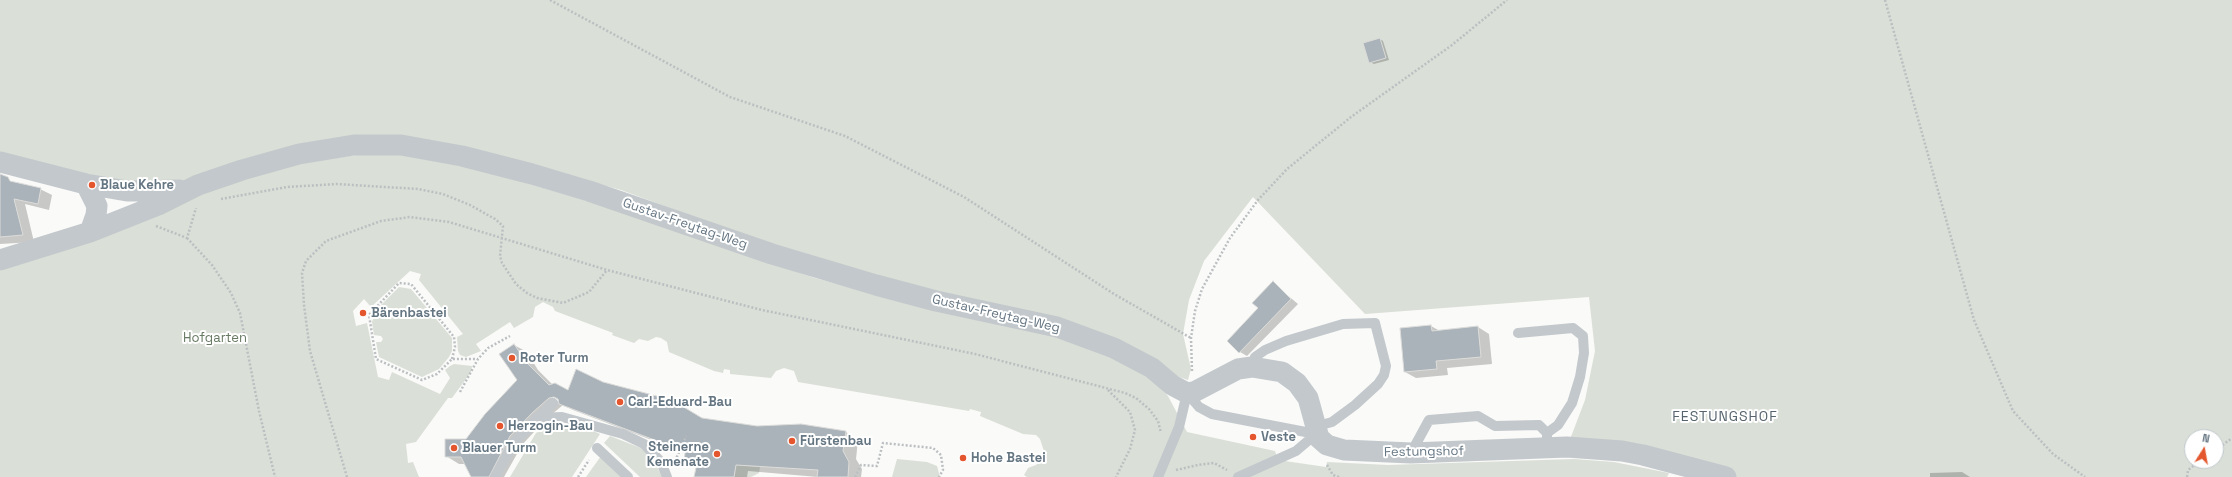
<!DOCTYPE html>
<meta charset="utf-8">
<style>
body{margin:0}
#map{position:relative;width:2232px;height:477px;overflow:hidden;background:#fafaf8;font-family:"Space Grotesk",sans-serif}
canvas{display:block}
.north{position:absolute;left:2184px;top:429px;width:40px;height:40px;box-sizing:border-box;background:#fff;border:1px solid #c1c8cd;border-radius:50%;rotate:11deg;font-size:11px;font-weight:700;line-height:16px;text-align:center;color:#657683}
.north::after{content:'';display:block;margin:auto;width:14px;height:18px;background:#e4572e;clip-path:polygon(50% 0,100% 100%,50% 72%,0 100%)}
</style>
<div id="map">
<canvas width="2232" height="477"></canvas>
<div class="north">N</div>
</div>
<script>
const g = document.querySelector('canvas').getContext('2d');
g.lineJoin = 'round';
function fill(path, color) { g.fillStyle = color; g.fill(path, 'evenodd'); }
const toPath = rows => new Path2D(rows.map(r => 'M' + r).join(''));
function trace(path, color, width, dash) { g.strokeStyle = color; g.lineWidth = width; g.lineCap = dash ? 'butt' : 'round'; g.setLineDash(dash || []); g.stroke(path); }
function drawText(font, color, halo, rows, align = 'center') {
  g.font = font + ' "Space Grotesk",sans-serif'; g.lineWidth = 4; g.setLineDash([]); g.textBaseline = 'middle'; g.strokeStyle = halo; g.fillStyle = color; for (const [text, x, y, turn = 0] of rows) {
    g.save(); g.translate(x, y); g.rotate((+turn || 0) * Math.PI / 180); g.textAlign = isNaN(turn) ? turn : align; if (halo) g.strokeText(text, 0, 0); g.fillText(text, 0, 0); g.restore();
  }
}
fill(toPath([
 [0,0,2232,0,2232,477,1726,477,1569,442,1585,400,1595,351,1589,297,1365,314,1253,197,1204,261,1189,300,1183,334,1191,369,1188,380,942,296,787,251,621,190,574,177,400,138,168,188,139,189,0,156],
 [2192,437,2216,437,2216,461,2192,461],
 [376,152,428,157,469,166,591,202,815,278,934,310,1050,334,1113,357,1154,381,1168,396,1187,432,1275,451,1278,460,1326,467,1327,462,1388,465,1574,459,1614,462,1669,473,1667,477,1027,477,1024,475,1028,468,1036,465,1042,459,1044,451,1040,439,1036,435,1023,434,980,416,981,412,970,409,969,411,798,382,794,371,784,368,776,371,771,378,730,374,730,370,724,369,723,373,714,371,669,352,667,342,661,338,656,337,648,341,639,339,634,343,612,335,613,333,555,311,553,307,543,302,535,307,533,317,514,328,510,322,476,344,481,351,466,357,460,355,458,351,457,337,463,334,419,280,421,274,410,271,371,307,364,299,353,311,356,326,367,323,378,377,389,380,392,372,440,394,450,378,445,370,450,366,454,364,472,366,471,372,452,398,448,398,416,442,406,444,408,463,413,462,419,477,0,477,0,267,243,179,302,163],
 [399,287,411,289,452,338,452,351,449,357,439,369,422,377,379,357,376,342,381,342,383,339,381,336,374,335,372,322,376,310],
 [560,425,582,426,600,434,572,477,510,477,536,433,546,428],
 [610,436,646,450,653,459,662,477,640,477,604,443],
 [601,456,623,477,586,477],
 [897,459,927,462,937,466,940,477,892,477],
 [736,465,760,467,759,473,751,477,734,477]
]), '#dadfd7');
fill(toPath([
 [1380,39,1383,41,1389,60,1374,64,1370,62],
 [0,180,40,189,52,195,49,210,25,204,34,242,0,244],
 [1273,283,1298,304,1247,356,1240,352],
 [1431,326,1440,331,1478,327,1489,334,1492,364,1447,368,1448,375,1416,378,1405,372,1401,329],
 [514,345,527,352,538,370,553,385,569,392,603,383,702,419,757,427,801,425,846,432,858,440,856,459,862,469,861,477,818,477,748,471,747,477,695,477,697,467,685,460,686,453,573,410,563,405,545,420,522,445,504,477,472,477,466,464,459,464,446,456,466,440,518,381],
 [548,393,559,400,559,402,547,395],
 [1962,472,1970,477,1930,477,1930,473]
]), '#0003');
const building = toPath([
 [1380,38,1386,58,1369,63,1363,43,1380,38],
 [0,174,8,177,10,181,41,188,38,204,14,199,23,235,0,237,0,174],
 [1273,281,1291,299,1239,353,1227,341,1258,308,1252,303,1273,281],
 [1431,325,1432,331,1478,326,1481,357,1436,361,1437,369,1404,372,1400,328,1431,325],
 [514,344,526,362,549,385,555,383,568,390,576,369,603,382,672,400,702,418,757,426,801,424,846,431,843,451,849,462,848,477,817,477,818,470,736,465,734,477,694,477,697,463,684,461,685,453,668,445,559,404,558,399,554,397,549,398,532,413,510,436,489,477,471,477,461,457,445,457,445,439,466,439,485,414,517,380,499,354,514,344]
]);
fill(building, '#aab3b9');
trace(building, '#dcdcda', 1);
trace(toPath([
 [550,0,730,97,845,136,964,197,1114,294,1191,338],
 [1885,0,1974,320,2013,411,2053,454,2085,477],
 [221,199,287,187,337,184,418,189,443,194,470,205,495,219,503,226,500,256,502,263,516,284,527,293,537,298,563,303,589,292,607,270],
 [156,226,187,238,196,208],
 [187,238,212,265,231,293,240,313,259,411,275,477],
 [452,359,455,347,454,337,411,284,399,283,369,315,376,359,422,380,437,374,452,359,478,359],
 [1192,371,1191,338,1195,311,1202,289,1230,238,1258,200,1287,169,1351,117,1452,45,1507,0],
 [1108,390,1130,412,1135,430,1130,449,1116,477],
 [460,392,478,359,488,348,510,336],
 [683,444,686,436],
 [2216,450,2232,438],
 [675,461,680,450],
 [1327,465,1333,475,1339,477],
 [1176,470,1198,465,1214,463,1227,470],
 [347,477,310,351,304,305,302,273,306,261,326,241,381,221,410,217,449,222,607,270,762,310,975,354,1125,393,1136,398,1149,409,1158,421,1161,433],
 [578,477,589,460],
 [855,477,861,465,877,466,883,443,933,448,941,455,943,470,939,477],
 [2187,477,2188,470,2200,461]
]), '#bbbfc2', 2.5, [2, 2]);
trace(toPath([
 [1518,333,1573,328,1583,336,1584,353,1580,377,1572,403,1558,425,1547,433],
 [1252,367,1255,357,1265,350,1286,341,1343,324,1375,323,1386,366,1384,375,1378,384,1355,405,1332,422,1314,427],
 [1187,393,1199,407,1212,414,1316,434],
 [536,418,562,417,623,434,644,444,661,462,667,477],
 [597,448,628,477],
 [1411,453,1429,420,1478,416,1495,426,1539,425,1547,433,1547,447],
 [495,477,515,441,553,403],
 [1158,477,1179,427,1187,393],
 [1238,477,1296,451,1316,434]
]), '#c3c8cc', 10);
trace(toPath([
 [0,162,86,184,127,191,180,190],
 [86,184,97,206,96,215,90,232],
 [0,260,90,232,158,205,198,185,242,170,299,154,354,145,401,145,462,156,532,174,589,191,772,254,876,285,936,301,1057,327,1114,348,1152,368,1172,385,1187,393,1194,392,1238,369,1252,367,1282,372,1297,383,1308,398,1319,438,1327,445,1344,450,1411,453,1567,447,1622,451,1643,455,1726,477]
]), '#c3c8cc', 21);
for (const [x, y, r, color] of [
 [92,185,4,"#e4572e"],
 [363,313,4,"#e4572e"],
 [512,358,4,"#e4572e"],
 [620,402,4,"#e4572e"],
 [500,426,4,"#e4572e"],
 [1253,437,4,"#e4572e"],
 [792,441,4,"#e4572e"],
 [454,448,4,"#e4572e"],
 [717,454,4,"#e4572e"],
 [963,458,4,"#e4572e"]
]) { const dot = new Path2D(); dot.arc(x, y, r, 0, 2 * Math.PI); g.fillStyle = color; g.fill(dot); trace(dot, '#fff', 1.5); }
drawText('bold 13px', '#657683', '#fff', [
 ["Blaue Kehre",100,185],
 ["Bärenbastei",371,313],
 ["Roter Turm",520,358],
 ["Carl-Eduard-Bau",628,402],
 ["Herzogin-Bau",508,426],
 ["Veste",1261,437],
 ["Fürstenbau",800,441],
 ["Steinerne",709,447,"right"],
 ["Kemenate",709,462,"right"],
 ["Blauer Turm",462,448],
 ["Hohe Bastei",971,458]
], 'left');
drawText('13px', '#657683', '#fff', [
 ["Gustav-Freytag-Weg",685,224,19],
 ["Gustav-Freytag-Weg",996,314,13],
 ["Festungshof",1424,452,-1]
]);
drawText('13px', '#687a64', '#fff', [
 ["Hofgarten",215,338]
]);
g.letterSpacing = '1px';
drawText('14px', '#57646e', '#fff', [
 ["FESTUNGSHOF",1725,417]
]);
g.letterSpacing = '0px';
</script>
